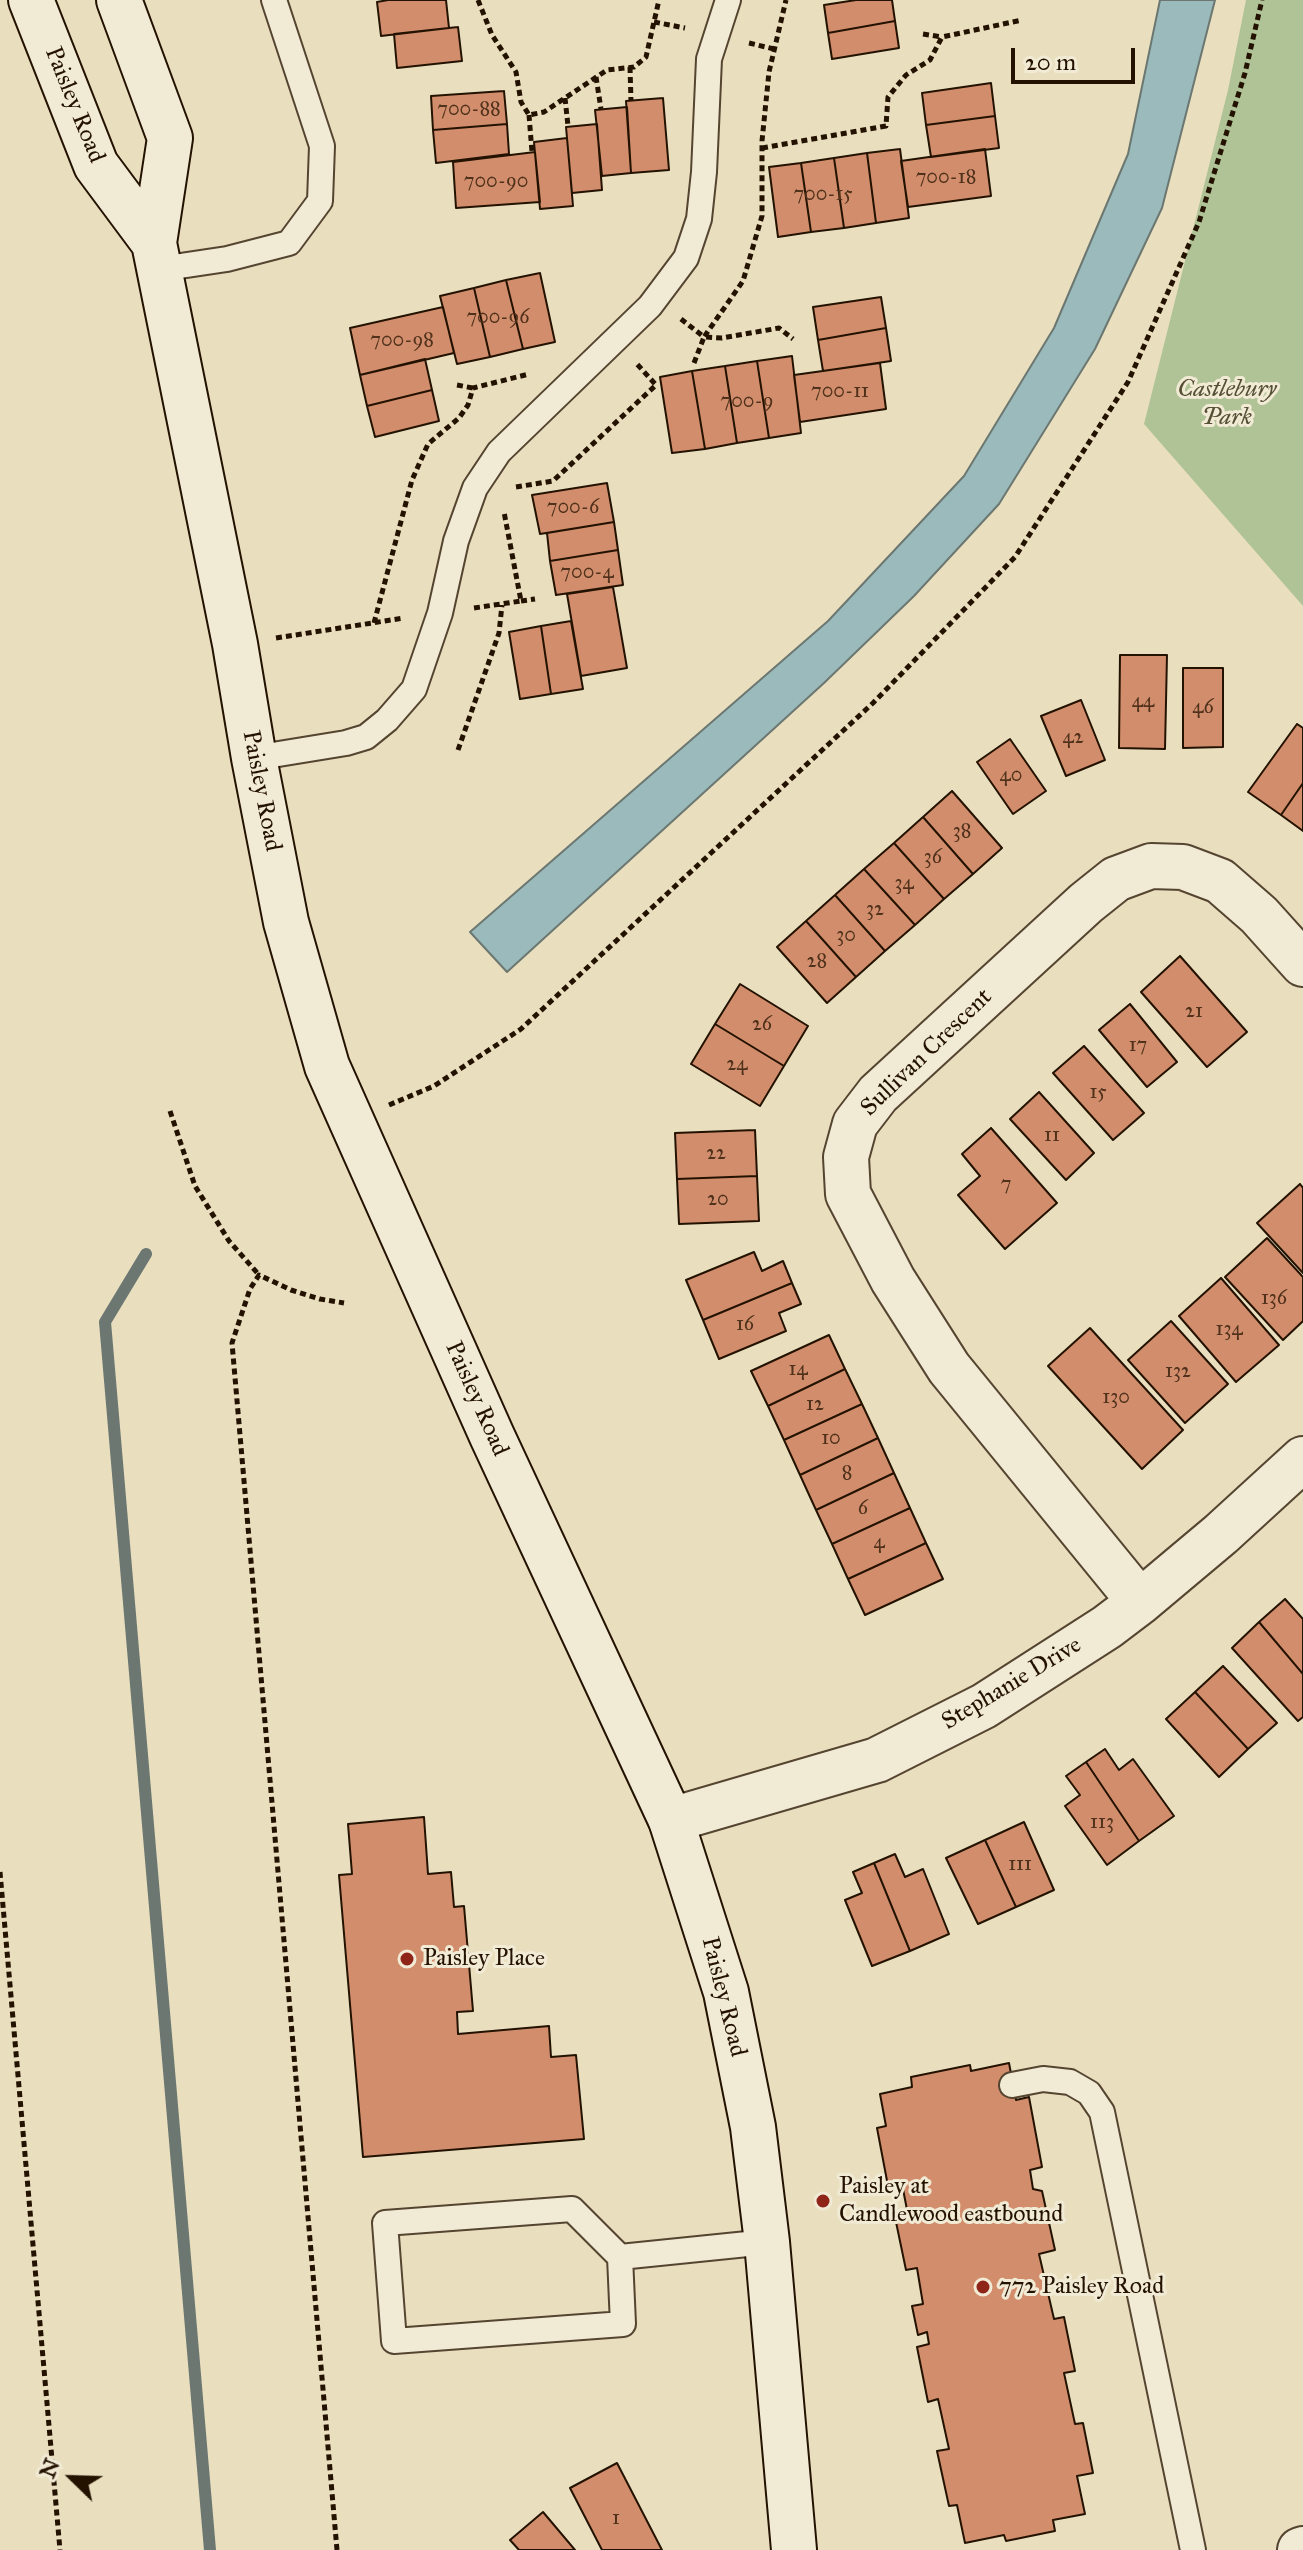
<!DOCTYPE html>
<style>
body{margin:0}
#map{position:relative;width:1303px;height:2550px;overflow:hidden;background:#e9dfbf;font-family:"IM FELL Great Primer",serif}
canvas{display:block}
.north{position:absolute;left:32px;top:2438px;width:80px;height:80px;-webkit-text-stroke:6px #f1ead5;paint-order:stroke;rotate:293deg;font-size:22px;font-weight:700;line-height:32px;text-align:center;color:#241200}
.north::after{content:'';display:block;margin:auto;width:28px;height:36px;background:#241200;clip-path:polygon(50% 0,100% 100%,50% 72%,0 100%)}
.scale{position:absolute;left:1011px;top:48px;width:124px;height:36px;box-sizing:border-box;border:4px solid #241200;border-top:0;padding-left:10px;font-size:24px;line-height:28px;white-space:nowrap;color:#241200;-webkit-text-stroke:6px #f1ead5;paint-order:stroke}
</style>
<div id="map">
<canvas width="1303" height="2550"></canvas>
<div class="north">N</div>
<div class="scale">20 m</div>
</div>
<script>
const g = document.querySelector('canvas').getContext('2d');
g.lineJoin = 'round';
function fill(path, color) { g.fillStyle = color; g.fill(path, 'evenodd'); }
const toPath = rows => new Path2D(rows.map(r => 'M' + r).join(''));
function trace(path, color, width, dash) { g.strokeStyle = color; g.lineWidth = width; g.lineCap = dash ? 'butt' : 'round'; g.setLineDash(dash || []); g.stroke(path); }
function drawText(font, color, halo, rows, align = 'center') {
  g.font = font + ' "IM FELL Great Primer",serif'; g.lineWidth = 6; g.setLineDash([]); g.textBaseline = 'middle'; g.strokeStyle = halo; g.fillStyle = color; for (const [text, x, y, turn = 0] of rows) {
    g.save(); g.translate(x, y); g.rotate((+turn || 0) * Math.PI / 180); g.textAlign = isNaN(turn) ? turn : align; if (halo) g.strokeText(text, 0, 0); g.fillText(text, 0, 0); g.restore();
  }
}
fill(toPath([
 [1246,0,1303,0,1303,606,1144,424,1228,90]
]), '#b0c397');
const water = toPath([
 [1160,0,1215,0,1162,208,1095,349,999,504,914,596,824,683,507,972,470,932,828,621,964,476,1054,328,1128,154,1160,0]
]);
fill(water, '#9ababb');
trace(water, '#6b7770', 2);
trace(toPath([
 [146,1254,105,1322,210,2550]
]), '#6b7770', 12);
const building = toPath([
 [388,0,446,0,449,28,381,36,377,2,388,0],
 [856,0,892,0,895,21,828,33,824,5,856,0],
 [895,21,899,48,832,59,828,33,895,21],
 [458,27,462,61,397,68,394,34,458,27],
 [991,83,995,116,926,125,922,93,991,83],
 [504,91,507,124,433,130,431,96,504,91],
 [663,98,669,170,631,173,626,101,663,98],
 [627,107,631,173,602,176,595,110,627,107],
 [995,116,999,148,931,157,926,125,995,116],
 [507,124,509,154,436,163,433,130,507,124],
 [597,124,602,190,572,193,566,127,597,124],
 [567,138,573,206,540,209,534,142,567,138],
 [900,149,909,218,876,223,867,153,900,149],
 [985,149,991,196,908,207,901,161,985,149],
 [535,152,540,202,456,208,453,162,535,152],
 [867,153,876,223,844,228,834,158,867,153],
 [834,158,844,228,811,232,801,163,834,158],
 [801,163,811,232,778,237,769,167,801,163],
 [540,273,555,342,523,349,506,280,540,273],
 [506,280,523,349,490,357,474,288,506,280],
 [474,288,490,357,457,364,440,296,474,288],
 [881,297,886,328,818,340,813,307,881,297],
 [443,307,454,353,360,375,350,328,443,307],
 [886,328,891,361,823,371,818,340,886,328],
 [792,356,801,433,769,438,757,361,792,356],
 [425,359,432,390,367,406,360,375,425,359],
 [757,361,769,438,737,443,725,366,757,361],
 [880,363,886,409,800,422,794,375,880,363],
 [725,366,737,443,705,449,692,371,725,366],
 [692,371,705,449,672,453,660,377,692,371],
 [432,390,439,421,375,437,367,406,432,390],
 [607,483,614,522,540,534,532,495,607,483],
 [614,522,618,550,550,561,547,533,614,522],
 [618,550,623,585,556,595,550,561,618,550],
 [613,587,627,668,581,676,567,594,613,587],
 [571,621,583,689,551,694,541,626,571,621],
 [541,626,551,694,520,699,509,632,541,626],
 [1120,655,1167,655,1165,749,1119,748,1120,655],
 [1183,668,1223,668,1223,747,1183,748,1183,668],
 [1081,700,1105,760,1066,776,1041,716,1081,700],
 [1297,724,1303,728,1303,783,1281,815,1248,792,1297,724],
 [1010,739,1046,791,1013,814,977,762,1010,739],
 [1303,783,1303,831,1281,815,1303,783],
 [952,791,1002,848,973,874,923,817,952,791],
 [923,817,973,874,944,899,894,843,923,817],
 [894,843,944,899,915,925,864,869,894,843],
 [864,869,915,925,885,951,835,895,864,869],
 [835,895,885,951,856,977,806,921,835,895],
 [806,921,856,977,827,1003,777,947,806,921],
 [1180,956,1247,1032,1207,1067,1141,992,1180,956],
 [740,984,808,1026,784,1066,715,1024,740,984],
 [1130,1004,1177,1062,1147,1087,1099,1030,1130,1004],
 [715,1024,784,1066,760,1106,691,1064,715,1024],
 [1084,1046,1144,1113,1113,1140,1053,1073,1084,1046],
 [1039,1092,1094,1153,1066,1180,1010,1119,1039,1092],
 [991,1128,1057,1203,1005,1249,958,1195,980,1176,962,1154,991,1128],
 [755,1130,757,1176,677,1179,675,1133,755,1130],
 [757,1176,759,1221,679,1224,677,1179,757,1176],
 [1300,1184,1303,1188,1303,1273,1257,1223,1300,1184],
 [1267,1238,1303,1277,1303,1321,1283,1340,1225,1277,1267,1238],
 [754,1252,762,1271,783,1261,792,1283,703,1320,686,1280,754,1252],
 [1221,1278,1279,1345,1236,1382,1179,1316,1221,1278],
 [792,1283,801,1304,779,1313,786,1331,719,1359,703,1320,792,1283],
 [1171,1321,1228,1384,1185,1423,1128,1360,1171,1321],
 [1090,1328,1183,1430,1142,1469,1048,1366,1090,1328],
 [829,1335,845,1369,768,1406,751,1371,829,1335],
 [845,1369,862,1404,784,1440,768,1406,845,1369],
 [862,1404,878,1438,800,1475,784,1440,862,1404],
 [878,1438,894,1473,816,1510,800,1475,878,1438],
 [894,1473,910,1508,832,1544,816,1510,894,1473],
 [910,1508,926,1543,848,1579,832,1544,910,1508],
 [926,1543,943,1579,865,1615,848,1579,926,1543],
 [1285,1599,1303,1619,1303,1674,1259,1622,1285,1599],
 [1259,1622,1303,1674,1303,1717,1298,1721,1232,1648,1259,1622],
 [1223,1666,1277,1723,1248,1749,1195,1692,1223,1666],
 [1195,1692,1248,1749,1219,1777,1166,1719,1195,1692],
 [1105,1749,1119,1770,1133,1759,1174,1816,1139,1841,1086,1762,1105,1749],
 [1086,1762,1139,1841,1107,1865,1065,1806,1080,1795,1066,1776,1086,1762],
 [424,1817,428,1874,451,1872,454,1907,464,1906,473,2011,457,2012,458,2034,549,2026,551,2057,576,2055,584,2139,363,2157,339,1875,352,1874,348,1824,424,1817],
 [1024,1822,1054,1890,1016,1907,985,1840,1024,1822],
 [985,1840,1016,1907,978,1924,946,1858,985,1840],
 [895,1854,905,1877,923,1869,949,1934,910,1951,874,1863,895,1854],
 [874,1863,910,1951,872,1966,845,1900,862,1893,853,1872,874,1863],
 [1009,2063,1016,2100,1029,2097,1042,2167,1030,2170,1033,2189,1042,2191,1055,2250,1039,2254,1054,2319,1064,2317,1075,2371,1064,2373,1075,2424,1083,2423,1093,2473,1077,2476,1085,2514,1053,2520,1055,2531,1006,2541,1004,2535,965,2543,957,2505,949,2506,937,2451,949,2449,938,2399,928,2402,917,2347,929,2344,927,2332,918,2335,912,2306,923,2304,917,2268,906,2270,896,2222,909,2220,902,2184,888,2186,877,2128,886,2126,880,2094,912,2087,911,2077,970,2065,971,2071,1009,2063],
 [617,2463,662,2550,602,2550,570,2488,617,2463],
 [543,2512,575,2550,519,2550,510,2540,543,2512]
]);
fill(building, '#d28e6c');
trace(building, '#241200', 2);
const service = toPath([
 [160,269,227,259,289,243,320,201,322,146,274,0],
 [254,758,346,743,366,737,387,720,414,689,440,613,456,541,475,488,499,452,650,306,686,258,699,219,704,172,709,59,728,0],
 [1012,2085,1043,2079,1070,2082,1089,2093,1102,2112,1193,2550],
 [572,2209,620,2257,623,2324,394,2341,385,2223,572,2209],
 [620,2257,767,2242]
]);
const minor = toPath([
 [1140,1602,949,1368,893,1280,848,1194,846,1157,855,1124,878,1094,1086,903,1116,879,1151,866,1183,867,1220,881,1259,915,1303,964],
 [671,1820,877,1760,984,1706,1107,1627,1140,1602,1221,1534,1303,1459],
 [1300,2550,1303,2549]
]);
const secondary = toPath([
 [31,0,96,165,154,243],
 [119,0,170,138,154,243,235,644,254,758,286,922,327,1066,492,1436,671,1820,726,1992,753,2127,767,2242,794,2550]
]);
trace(service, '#554530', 28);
trace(minor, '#554530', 48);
trace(secondary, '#241200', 48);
trace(toPath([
 [478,0,492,35,516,72,521,102,529,115,544,112,607,70,634,67,646,57,659,0],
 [654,22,685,28],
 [923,34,942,37],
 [749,43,774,49],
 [630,67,631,101],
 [596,77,601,109],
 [565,98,568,126],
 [529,115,532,152],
 [762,148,886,126,888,97,906,75,930,60,942,37,1022,20],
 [681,319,704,337,743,281,762,216,762,141,769,72,786,0],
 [694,363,704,337,722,338,779,328,793,339],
 [457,385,473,388],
 [516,487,553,481,656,385,637,364],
 [521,601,535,599],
 [474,608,521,601,504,512],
 [374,623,412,480,428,444,459,418,468,405,473,388,529,374],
 [276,638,404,618],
 [458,750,499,633,502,605],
 [389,1105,434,1086,521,1029,873,703,1015,557,1128,382,1199,222,1245,73,1262,0],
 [170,1111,195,1186,229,1241,259,1275],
 [0,1872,60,2550],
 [337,2550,232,1343,250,1289,259,1275,291,1290,320,1299,344,1303]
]), '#241200', 5, [6, 4]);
trace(service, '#f1ead5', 24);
trace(minor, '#f1ead5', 44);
trace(secondary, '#f1ead5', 44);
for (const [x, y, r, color] of [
 [407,1959,8,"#8f2418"],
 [823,2201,8,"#8f2418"],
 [983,2287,8,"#8f2418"]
]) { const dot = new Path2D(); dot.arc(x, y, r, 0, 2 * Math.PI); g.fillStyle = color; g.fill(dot); trace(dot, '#f1ead5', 3); }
drawText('20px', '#50311b', null, [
 ["700-88",469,110],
 ["700-18",946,178],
 ["700-90",496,182],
 ["700-15",823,195],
 ["700-96",498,318],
 ["700-98",402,341],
 ["700-11",840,392],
 ["700-9",747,402],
 ["700-6",573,508],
 ["700-4",587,573],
 ["44",1143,702],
 ["46",1203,708],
 ["42",1073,738],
 ["40",1011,776],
 ["38",962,832],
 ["36",933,858],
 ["34",904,884],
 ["32",875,910],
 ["30",846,936],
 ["28",817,962],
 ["21",1194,1012],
 ["26",762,1025],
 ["17",1138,1046],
 ["24",737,1065],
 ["15",1098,1093],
 ["11",1052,1136],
 ["22",716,1154],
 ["7",1006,1185],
 ["20",718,1200],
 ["136",1274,1299],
 ["16",745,1325],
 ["134",1229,1330],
 ["14",798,1370],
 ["132",1178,1372],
 ["130",1116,1398],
 ["12",815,1405],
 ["10",831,1439],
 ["8",847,1474],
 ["6",863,1509],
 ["4",879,1543],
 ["113",1102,1823],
 ["111",1020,1865],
 ["1",616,2519]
]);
drawText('24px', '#241200', '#f1ead5', [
 ["Paisley Road",74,105,68],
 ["Paisley Road",261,791,79],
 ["Sullivan Crescent",927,1053,-44],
 ["Paisley Road",476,1399,66],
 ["Stephanie Drive",1012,1684,-31],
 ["Paisley Road",723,1997,76]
]);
drawText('italic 24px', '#555035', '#f1ead5', [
 ["Castlebury",1227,390],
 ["Park",1227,418]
]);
drawText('24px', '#241200', '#f1ead5', [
 ["Paisley Place",423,1959],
 ["Paisley at",839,2187],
 ["Candlewood eastbound",839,2215],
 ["772 Paisley Road",999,2287]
], 'left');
</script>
